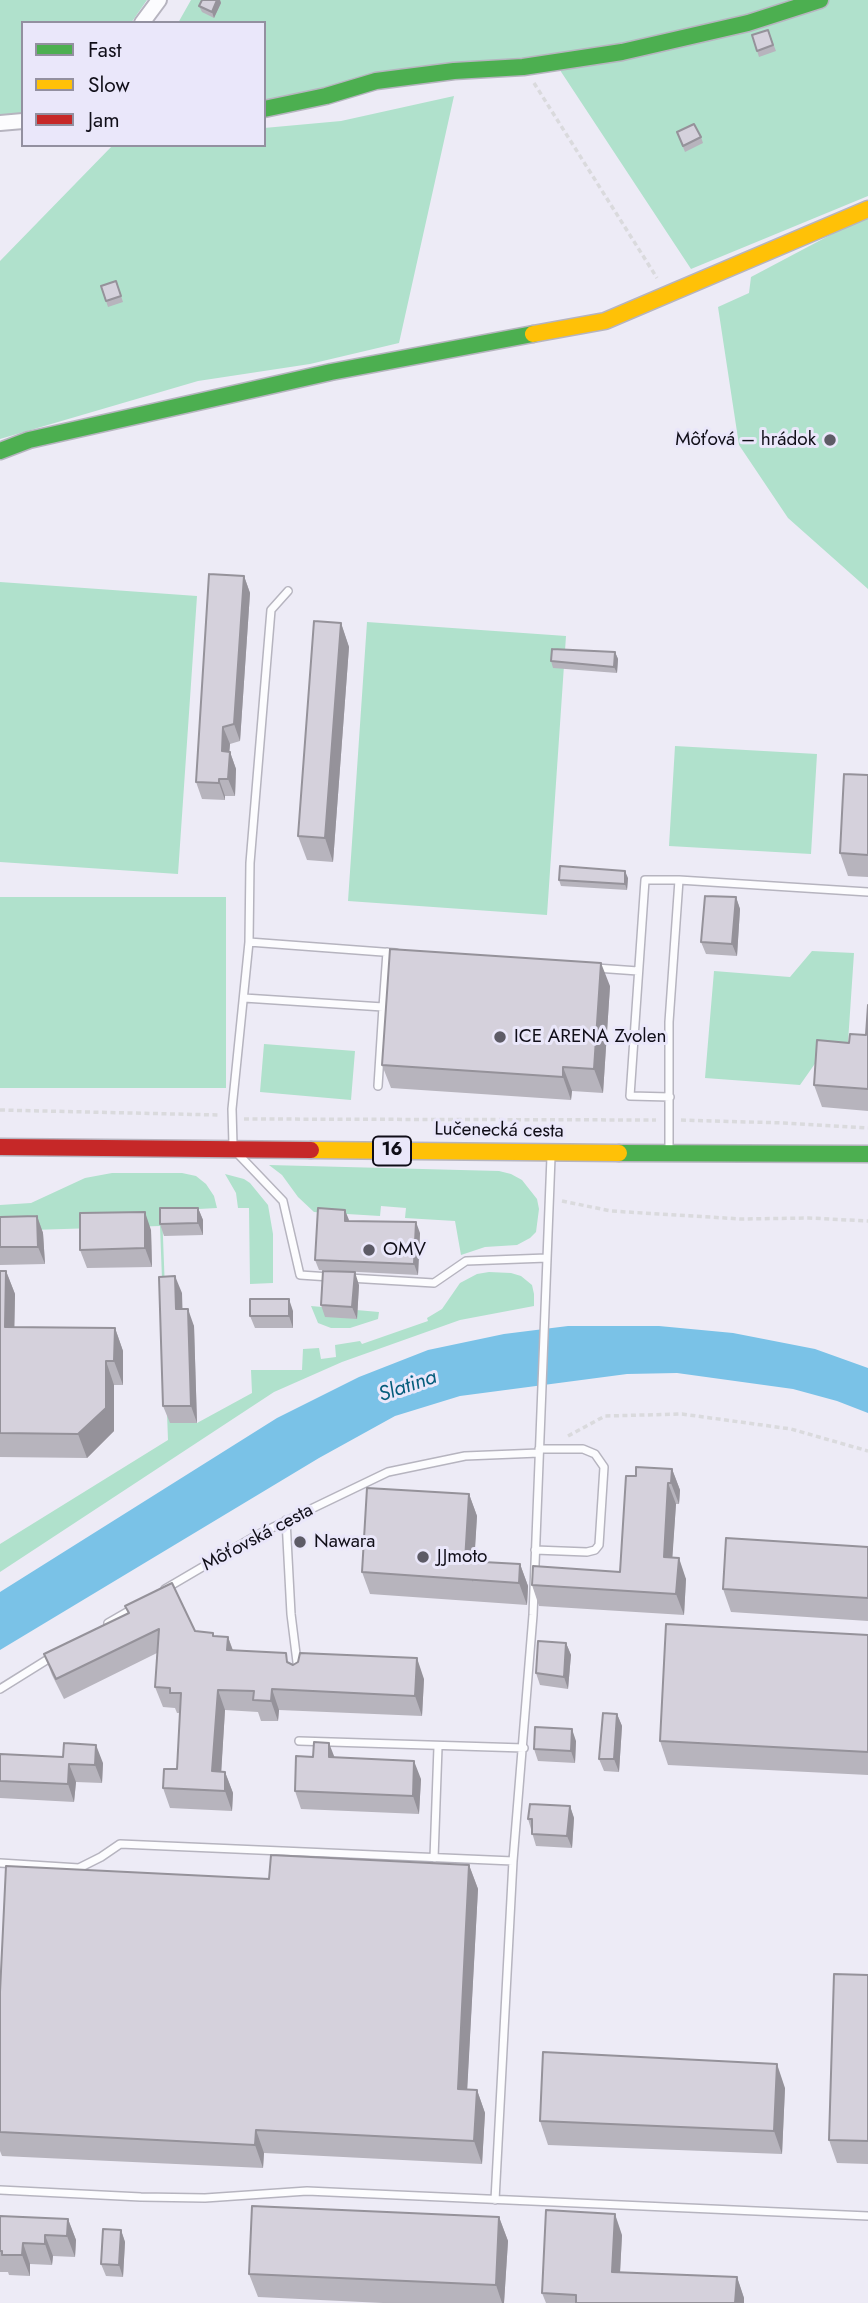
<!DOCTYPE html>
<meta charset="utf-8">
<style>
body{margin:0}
#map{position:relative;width:868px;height:2303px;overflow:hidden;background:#edebf6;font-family:Jost,sans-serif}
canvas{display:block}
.legend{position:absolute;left:21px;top:21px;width:245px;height:126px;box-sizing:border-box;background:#eae7fa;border:2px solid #9390a0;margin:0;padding:9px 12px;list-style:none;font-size:21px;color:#100e18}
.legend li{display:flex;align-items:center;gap:14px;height:35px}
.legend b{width:35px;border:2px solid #9390a0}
</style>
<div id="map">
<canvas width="868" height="2303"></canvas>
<ul class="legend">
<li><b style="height:9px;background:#4caf50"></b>Fast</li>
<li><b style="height:9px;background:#ffc107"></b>Slow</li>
<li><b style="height:9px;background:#c62828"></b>Jam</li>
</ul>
</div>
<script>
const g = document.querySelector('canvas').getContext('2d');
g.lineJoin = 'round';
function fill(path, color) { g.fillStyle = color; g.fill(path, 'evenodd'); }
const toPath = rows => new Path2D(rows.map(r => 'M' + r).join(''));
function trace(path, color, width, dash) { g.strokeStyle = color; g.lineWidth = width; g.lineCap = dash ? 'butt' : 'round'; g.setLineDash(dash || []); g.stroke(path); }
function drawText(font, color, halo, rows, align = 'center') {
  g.font = font + ' Jost,sans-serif'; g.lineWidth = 6; g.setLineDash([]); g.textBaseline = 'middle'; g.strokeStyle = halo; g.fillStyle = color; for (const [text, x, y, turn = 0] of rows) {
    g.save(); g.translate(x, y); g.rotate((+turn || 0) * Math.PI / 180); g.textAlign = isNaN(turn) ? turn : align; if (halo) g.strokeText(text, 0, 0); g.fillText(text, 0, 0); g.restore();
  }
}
fill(toPath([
 [0,0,147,0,131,23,23,23,23,115,0,119],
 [191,0,868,0,868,196,691,269,550,55,264,101,264,23,178,23],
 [454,96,399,343,310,364,198,381,0,439,0,261,113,145,264,145,264,128,341,121],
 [868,215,868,589,788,518,739,445,718,307,749,293,751,277],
 [0,582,197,596,178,874,0,862],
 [367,622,566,636,547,915,348,901],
 [675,746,817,754,811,854,669,846],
 [0,897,226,897,226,1088,0,1088],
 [812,951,854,953,847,1057,821,1055,800,1085,705,1078,714,971,790,977],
 [264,1044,355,1051,351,1100,260,1092],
 [269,1165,499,1171,511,1174,522,1180,537,1199,539,1209,536,1232,530,1238,517,1245,485,1247,461,1255,455,1221,405,1218,406,1208,381,1206,380,1216,314,1212,298,1197,282,1175],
 [112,1173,182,1173,196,1176,206,1184,214,1196,217,1208,162,1211,170,1423,197,1423,252,1393,251,1370,302,1370,303,1349,319,1348,321,1359,336,1357,335,1345,360,1341,362,1344,428,1321,427,1318,442,1309,460,1283,477,1274,489,1272,511,1273,521,1276,532,1285,534,1294,534,1306,460,1320,342,1362,274,1392,0,1572,0,1544,168,1440,160,1226,0,1231,0,1205,31,1203,85,1178],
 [225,1174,244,1179,250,1183,268,1205,273,1234,273,1283,250,1284,249,1208,238,1208,236,1193],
 [311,1306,379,1312,378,1319,350,1328,331,1328,318,1323]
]), '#b0e1cc');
fill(toPath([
 [568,1326,659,1326,733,1333,815,1349,868,1368,868,1413,837,1401,793,1389,677,1373,627,1374,460,1396,395,1416,319,1458,0,1650,0,1592,277,1418,359,1377,428,1350,504,1334]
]), '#7ac2e7');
const lane = toPath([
 [249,942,396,953],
 [596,968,638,971],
 [244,998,383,1007,387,952],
 [378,1086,383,1007],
 [670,1097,630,1096,645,880,679,880],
 [233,1145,232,1109,249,942,250,863,271,610,288,591],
 [669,1149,669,1022,679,880,868,892],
 [239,1155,283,1201,300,1275,330,1277],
 [349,1278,434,1283,466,1261,547,1258],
 [286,1520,291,1614,298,1670],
 [535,1550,587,1552,595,1550,599,1545,604,1467,595,1454,583,1449,539,1449],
 [165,1589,257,1535,388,1472,465,1456,539,1453],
 [108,1623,134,1608],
 [0,1689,53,1656],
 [299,1741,524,1748],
 [434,1858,438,1747],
 [0,1863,79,1868,101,1857,120,1844,513,1861],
 [0,2190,141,2197,205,2198,307,2191,868,2216],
 [495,2200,513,1861,533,1615,551,1157]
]);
const street = toPath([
 [142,23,159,0],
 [0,123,23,121]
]);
const fast = toPath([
 [264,109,326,96,376,81,454,71,523,67,622,52,748,23,820,0],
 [0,451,29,440,331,372,533,334],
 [619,1153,868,1154]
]);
const slow = toPath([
 [533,334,605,321,868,209],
 [311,1150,619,1153]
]);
const jam = toPath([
 [0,1147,311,1150]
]);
trace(lane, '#b6b4bf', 10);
trace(street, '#b6b4bf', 18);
trace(fast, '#b6b4bf', 19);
trace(slow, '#b6b4bf', 19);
trace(jam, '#b6b4bf', 19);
trace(toPath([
 [534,83,657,278],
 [0,1110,219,1115],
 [244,1119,656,1120],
 [681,1120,784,1123,868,1128],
 [562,1201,611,1211,741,1219,809,1218,868,1221],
 [568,1436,605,1416,682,1414,791,1429,868,1451]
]), '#dadadd', 3.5, [5, 3.5]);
trace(lane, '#fcfcfe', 7);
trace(street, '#fcfcfe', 14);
trace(fast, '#4caf50', 16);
trace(slow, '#ffc107', 16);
trace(jam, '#c62828', 16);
fill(toPath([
 [202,0,220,0,221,3,214,18,202,12,199,6],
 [768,30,776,51,759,57,752,35],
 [677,132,701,137,703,143,685,152],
 [116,281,123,302,108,307,101,286],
 [244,576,250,593,240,741,230,744,229,752,230,752,236,769,235,796,225,796,225,800,202,799,196,782],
 [341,623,349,647,333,862,307,860,298,836],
 [615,652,618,659,617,673,553,668,551,661],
 [868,775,868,877,848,876,840,853],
 [628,878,627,890,561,886,559,880],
 [736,897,740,909,737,956,706,954,701,942],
 [610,986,603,1093,572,1091,571,1100,391,1088,382,1065],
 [868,1005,868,1111,822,1107,814,1085,849,1043,866,1035],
 [198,1208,203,1220,203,1235,164,1236,160,1224],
 [37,1216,43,1233,45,1264,0,1265,0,1217],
 [151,1230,152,1267,87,1268,80,1250],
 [420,1233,418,1275,319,1270,315,1260],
 [0,1271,6,1271,15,1294,14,1327,115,1328,123,1351,123,1385,114,1385,114,1431,87,1458,0,1457],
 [359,1285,357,1319,325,1317,321,1305],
 [182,1293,182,1309,194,1326,197,1423,170,1423,163,1406],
 [293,1311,293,1328,255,1328,250,1316],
 [672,1469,680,1490,679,1504,676,1504,672,1558,686,1579,684,1615,539,1606,532,1585,620,1572,636,1476],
 [469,1494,477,1516,474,1561,520,1564,528,1586,527,1605,370,1594,362,1572],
 [868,1547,868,1621,731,1612,723,1589],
 [125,1606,195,1631,213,1633,214,1636,228,1637,233,1650,289,1663,293,1665,424,1679,422,1716,279,1710,278,1721,261,1721,258,1712,225,1710,221,1772,225,1772,233,1793,232,1811,170,1808,163,1788,177,1769,180,1713,177,1713,175,1708,163,1707,155,1687,157,1653,64,1699,52,1675,44,1654,128,1613],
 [868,1635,868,1775,668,1765,660,1741],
 [566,1643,571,1655,568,1689,540,1685,536,1673],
 [617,1714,622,1726,619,1772,604,1771,599,1759],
 [576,1741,575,1763,538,1761,534,1749],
 [0,1754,103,1763,102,1783,76,1782,74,1802,0,1798],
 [313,1757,334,1757,421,1779,419,1814,301,1809,295,1791],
 [570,1806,574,1818,572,1848,536,1846,528,1819],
 [469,1865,478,1889,467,2089,477,2090,485,2113,482,2164,264,2153,263,2168,2,2156,0,2151,0,1992,269,1879],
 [868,1975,868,2164,837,2163,829,2140],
 [785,2088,782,2154,548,2145,540,2121],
 [0,2216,68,2219,76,2240,75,2257,53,2256,52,2265,30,2264,30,2276,9,2275,8,2272,0,2272],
 [499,2217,508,2241,504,2303,383,2303,258,2297,249,2274],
 [121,2230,125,2242,123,2277,106,2276,101,2264],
 [622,2235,620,2272,737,2277,744,2298,744,2303,546,2303,542,2293]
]), '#b7b4bd');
fill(toPath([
 [217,0,220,0,221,3,214,18,212,12],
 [244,576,250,593,240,741,234,724],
 [341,623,349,647,333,862,325,838],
 [615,652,618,659,617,673,614,667],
 [223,727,230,744,228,768,222,751],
 [230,752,236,769,235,796,228,779],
 [219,779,225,796,225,800,219,783],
 [625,871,628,878,627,890,625,884],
 [736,897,740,909,737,956,732,944],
 [601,963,610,986,603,1093,594,1069],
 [563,1067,572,1091,571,1100,563,1077],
 [198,1208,203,1220,203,1235,198,1223],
 [345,1210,349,1220,348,1231,345,1221],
 [145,1212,151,1230,152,1267,145,1248],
 [37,1216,43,1233,45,1264,38,1247],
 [416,1222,420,1233,418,1275,414,1264],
 [6,1271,15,1294,14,1350,5,1327],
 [355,1272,359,1285,357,1319,352,1307],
 [175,1276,182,1293,183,1326,176,1309],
 [289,1299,293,1311,293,1328,289,1316],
 [188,1309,194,1326,197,1423,191,1406],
 [115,1328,123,1351,123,1385,114,1361],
 [106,1361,114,1385,114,1431,87,1458,78,1434],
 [672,1469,680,1490,679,1504,671,1483],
 [668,1483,676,1504,671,1578,664,1557],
 [469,1494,477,1516,473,1582,465,1561],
 [679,1558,686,1579,684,1615,676,1594],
 [520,1564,528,1586,527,1605,519,1583],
 [228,1637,235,1657,227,1650],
 [566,1643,571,1655,568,1689,564,1677],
 [417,1658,424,1679,422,1716,415,1696],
 [272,1689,279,1710,278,1721,271,1701],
 [218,1690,225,1710,220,1792,212,1771],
 [617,1714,622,1726,619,1772,614,1759],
 [572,1729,576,1741,575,1763,571,1751],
 [329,1743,336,1761,329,1757],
 [96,1745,103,1763,102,1783,95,1765],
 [414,1761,421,1779,419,1814,413,1796],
 [69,1764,76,1782,74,1802,68,1784],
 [225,1772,233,1793,232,1811,225,1791],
 [570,1806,574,1818,572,1848,567,1836],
 [469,1865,478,1889,466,2112,458,2089],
 [777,2064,785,2088,782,2154,774,2131],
 [477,2090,485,2113,482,2164,474,2141],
 [256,2130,264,2153,263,2168,255,2145],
 [615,2214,622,2235,619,2292,612,2272],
 [499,2217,508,2241,504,2303,502,2303,496,2285],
 [68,2219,76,2240,75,2257,67,2236],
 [121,2230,125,2242,123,2277,119,2265],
 [45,2235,53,2256,52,2265,45,2244],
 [23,2243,30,2264,30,2276,22,2255],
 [737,2277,744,2298,744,2303,735,2303]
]), '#95929a');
const building = toPath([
 [202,0,217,0,212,12,199,6,202,0],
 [768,30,773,45,757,51,752,35,768,30],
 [694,124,701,137,683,146,677,132,694,124],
 [116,281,121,296,106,301,101,286,116,281],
 [209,574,244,576,234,724,223,727,222,751,230,752,228,779,219,779,219,783,196,782,209,574],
 [314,621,341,623,325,838,298,836,314,621],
 [552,649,615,652,614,667,551,661,552,649],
 [844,774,868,775,868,855,840,853,844,774],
 [560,866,625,871,625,884,559,880,560,866],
 [705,896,736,897,732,944,701,942,705,896],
 [390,949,601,963,594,1069,563,1067,563,1077,382,1065,390,949],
 [868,1005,868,1089,814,1085,817,1040,849,1043,850,1034,866,1035,868,1005],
 [160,1208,198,1208,198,1223,160,1224,160,1208],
 [318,1208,345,1210,345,1221,416,1222,414,1264,315,1260,318,1208],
 [145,1212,145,1248,80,1250,80,1213,145,1212],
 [37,1216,38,1247,0,1247,0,1217,37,1216],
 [0,1271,6,1271,5,1327,115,1328,114,1361,106,1361,106,1408,78,1434,0,1433,0,1271],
 [323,1271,355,1272,352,1307,321,1305,323,1271],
 [175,1276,176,1309,188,1309,191,1406,163,1406,159,1277,175,1276],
 [250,1299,289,1299,289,1316,250,1316,250,1299],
 [636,1467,672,1469,671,1483,668,1483,664,1557,679,1558,676,1594,532,1585,533,1566,620,1572,626,1476,636,1476,636,1467],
 [367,1488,469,1494,465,1561,520,1564,519,1583,362,1572,367,1488],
 [726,1538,868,1547,868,1598,723,1589,726,1538],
 [172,1583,195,1631,213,1633,213,1636,228,1637,227,1650,286,1653,287,1662,293,1665,298,1662,300,1653,417,1658,415,1696,272,1689,271,1701,253,1700,254,1691,218,1690,212,1771,225,1772,225,1791,163,1788,164,1769,177,1769,181,1693,170,1693,170,1688,155,1687,159,1629,56,1679,44,1654,129,1613,125,1606,172,1583],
 [666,1624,868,1635,868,1752,660,1741,666,1624],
 [538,1641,566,1643,564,1677,536,1673,538,1641],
 [603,1713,617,1714,614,1759,599,1759,603,1713],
 [535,1727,572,1729,571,1751,534,1749,535,1727],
 [314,1742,329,1743,329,1757,414,1761,413,1796,295,1791,296,1756,313,1757,314,1742],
 [64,1743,96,1745,95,1765,69,1764,68,1784,0,1781,0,1754,63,1757,64,1743],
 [530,1804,570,1806,567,1836,532,1834,532,1819,528,1819,530,1804],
 [271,1855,469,1865,458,2089,477,2090,474,2141,256,2130,255,2145,0,2132,0,1992,6,1866,269,1879,271,1855],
 [834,1974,868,1975,868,2141,829,2140,834,1974],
 [543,2052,777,2064,774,2131,540,2121,543,2052],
 [252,2206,499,2217,496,2285,249,2274,252,2206],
 [546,2210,615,2214,612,2272,737,2277,735,2303,576,2303,576,2295,542,2293,546,2210],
 [0,2216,68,2219,67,2236,45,2235,45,2244,23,2243,22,2255,2,2255,2,2251,0,2251,0,2216],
 [103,2229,121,2230,119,2265,101,2264,103,2229]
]);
fill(building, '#d5d1dc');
trace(building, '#95929a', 2);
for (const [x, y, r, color] of [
 [830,440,7,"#5d5b66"],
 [500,1037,7,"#5d5b66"],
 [369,1250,7,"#5d5b66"],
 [300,1542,7,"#5d5b66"],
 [423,1557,7,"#5d5b66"]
]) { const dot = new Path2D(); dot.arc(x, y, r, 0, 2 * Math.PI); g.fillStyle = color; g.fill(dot); trace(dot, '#eae7fa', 2.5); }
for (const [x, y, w] of [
 [392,1151,38]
]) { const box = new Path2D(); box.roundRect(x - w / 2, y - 14.5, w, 29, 5); g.fillStyle = '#eae7fa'; g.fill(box); trace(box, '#100e18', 2); }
drawText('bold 18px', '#100e18', null, [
 ["16",392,1151]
]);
drawText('19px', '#100e18', '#eae7fa', [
 ["Môťová – hrádok",816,440,"right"],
 ["ICE ARENA Zvolen",514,1037],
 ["OMV",383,1250],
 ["Nawara",314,1542],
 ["JJmoto",437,1557]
], 'left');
drawText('19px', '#100e18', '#eae7fa', [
 ["Lučenecká cesta",499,1131,1],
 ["Môťovská cesta",258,1538,-28]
]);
drawText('italic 21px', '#055c7b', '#eae7fa', [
 ["Slatina",408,1387,-19]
]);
</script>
